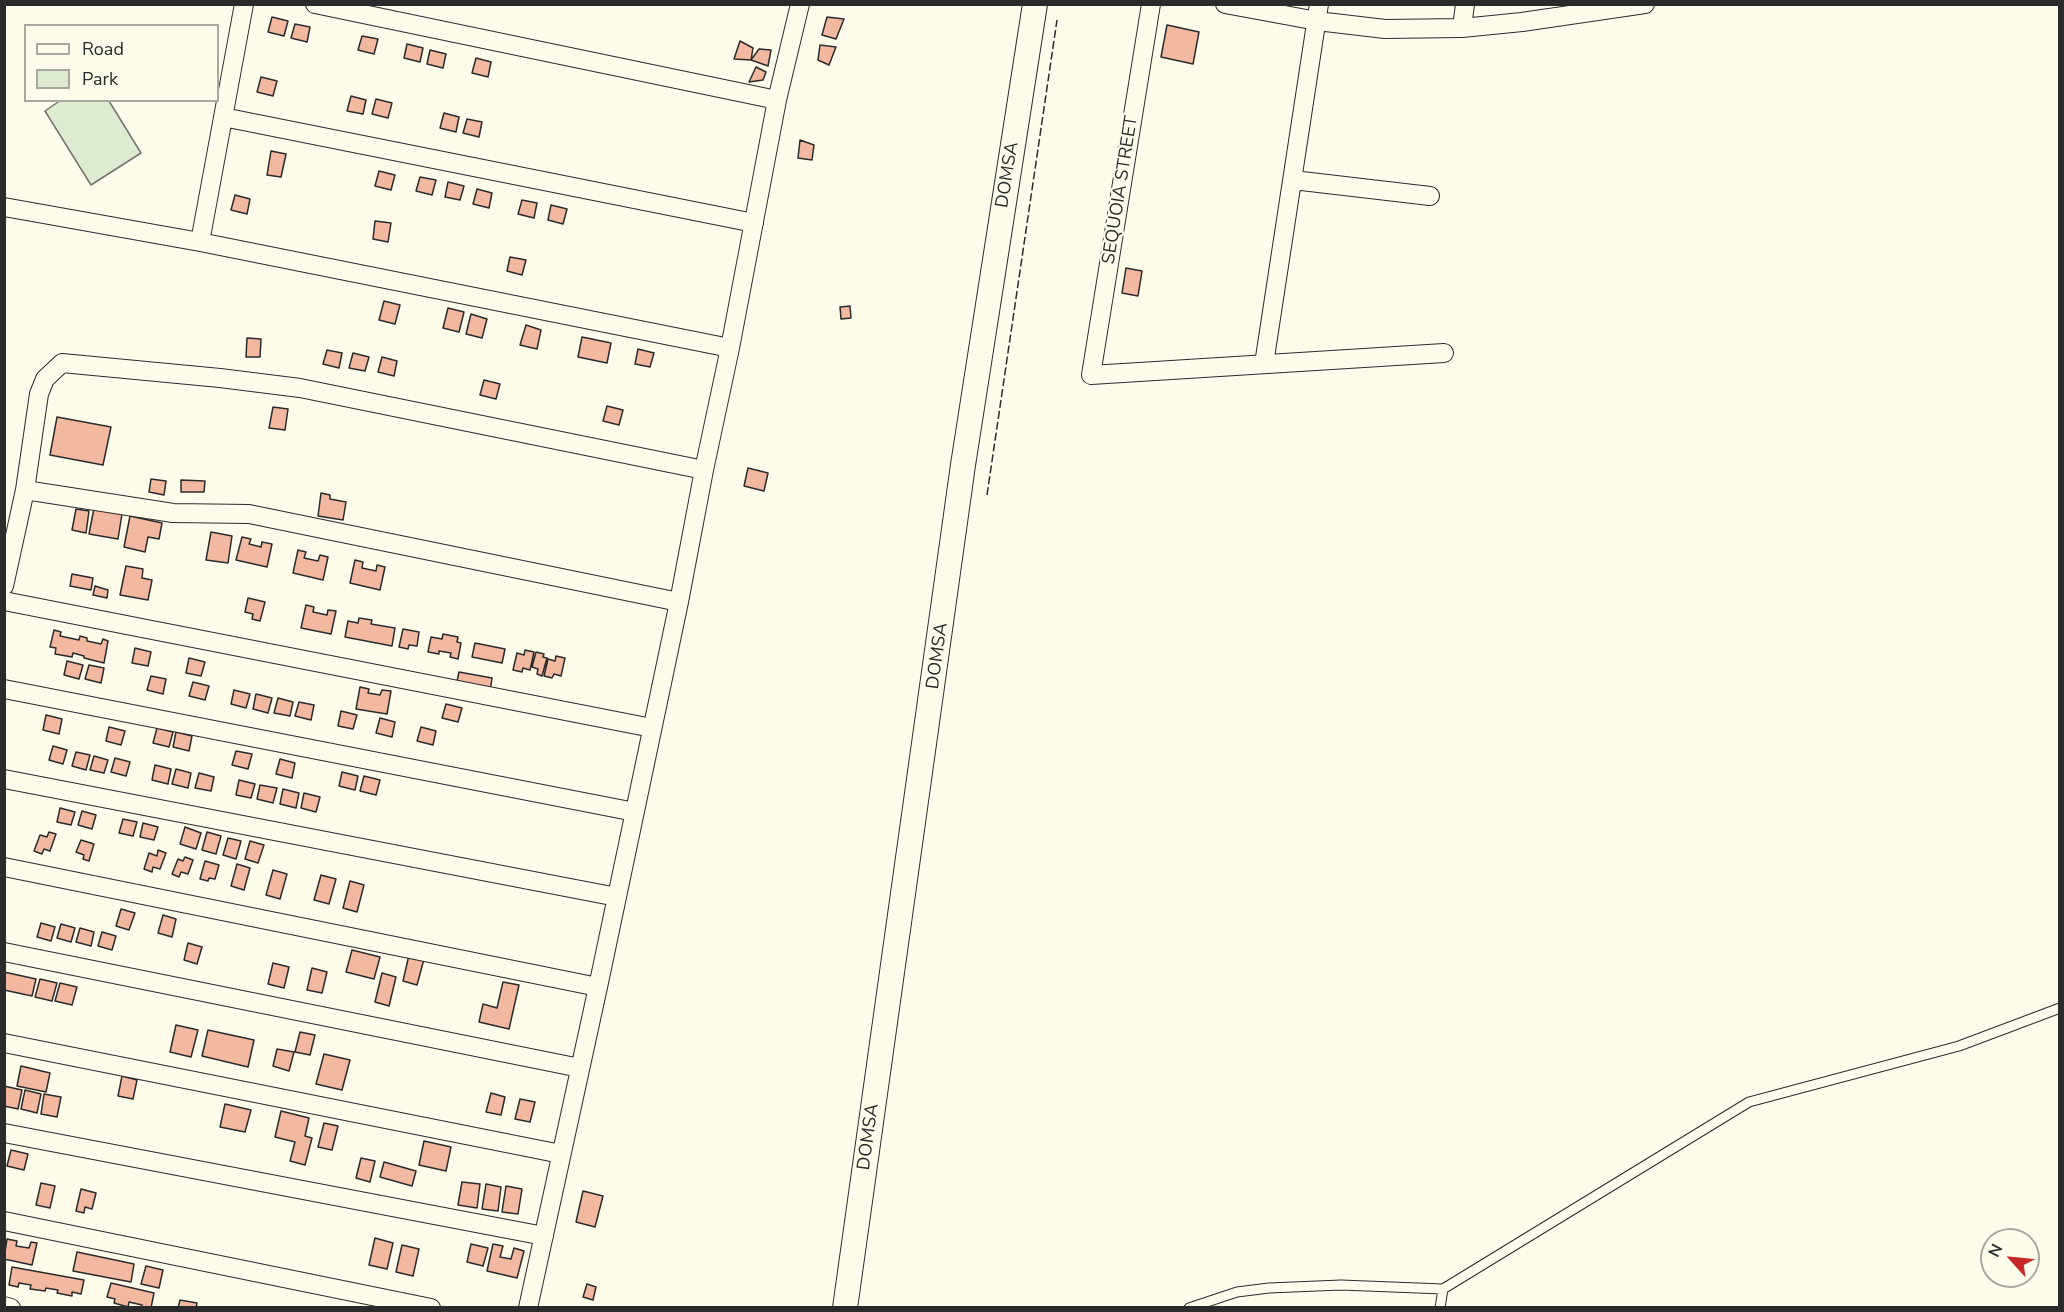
<!DOCTYPE html>
<style>
body{margin:0}
#map{position:relative;width:2064px;height:1312px;overflow:hidden;background:#fdfbea;font-family:"Nunito Sans",sans-serif}
canvas{display:block}
.frame{position:absolute;inset:0;border:6px solid #2b2b2b;pointer-events:none}
.legend{position:absolute;left:24px;top:24px;width:195px;height:78px;box-sizing:border-box;background:#fdfbea;border:2px solid #a9a89e;margin:0;padding:8px 10px;list-style:none;font-size:18px;color:#2b2b2b}
.legend li{display:flex;align-items:center;gap:12px;height:30px}
.legend b{width:30px;border:2px solid #a9a89e}
.north{position:absolute;left:1980px;top:1228px;width:60px;height:60px;box-sizing:border-box;background:#fdfbea;border:2px solid #a9a89e;border-radius:50%;rotate:297deg;font-size:16px;font-weight:700;line-height:24px;text-align:center;color:#2b2b2b}
.north::after{content:'';display:block;margin:auto;width:21px;height:27px;background:#c62828;clip-path:polygon(50% 0,100% 100%,50% 72%,0 100%)}
</style>
<div id="map">
<canvas width="2064" height="1312"></canvas>
<div class="frame"></div>
<ul class="legend">
<li><b style="height:8px;background:#fdfbea"></b>Road</li>
<li><b style="height:16px;background:#deebd1"></b>Park</li>
</ul>
<div class="north">N</div>
</div>
<script>
const g = document.querySelector('canvas').getContext('2d');
g.lineJoin = 'round';
function fill(path, color) { g.fillStyle = color; g.fill(path, 'evenodd'); }
const toPath = rows => new Path2D(rows.map(r => 'M' + r).join(''));
function trace(path, color, width, dash) { g.strokeStyle = color; g.lineWidth = width; g.lineCap = dash ? 'butt' : 'round'; g.setLineDash(dash || []); g.stroke(path); }
function drawText(font, color, halo, rows, align = 'center') {
  g.font = font + ' "Nunito Sans",sans-serif'; g.lineWidth = 4.5; g.setLineDash([]); g.textBaseline = 'middle'; g.strokeStyle = halo; g.fillStyle = color; for (const [text, x, y, turn = 0] of rows) {
    g.save(); g.translate(x, y); g.rotate((+turn || 0) * Math.PI / 180); g.textAlign = isNaN(turn) ? turn : align; if (halo) g.strokeText(text, 0, 0); g.fillText(text, 0, 0); g.restore();
  }
}
const green = toPath([
 [61,100,109,101,141,153,91,185,45,111,61,100]
]);
fill(green, '#deebd1');
trace(green, '#74746e', 1.5);
const building = toPath([
 [272,17,288,21,284,36,268,32,272,17],
 [827,17,844,19,836,39,822,35,827,17],
 [295,24,310,27,307,42,291,38,295,24],
 [1167,25,1199,32,1193,64,1161,57,1167,25],
 [362,36,378,39,374,54,358,50,362,36],
 [740,41,753,48,751,60,734,59,740,41],
 [407,44,423,48,420,62,404,58,407,44],
 [820,45,836,47,829,65,818,60,820,45],
 [759,49,771,50,768,66,751,60,759,49],
 [430,50,446,54,443,68,427,64,430,50],
 [476,58,491,62,488,77,472,73,476,58],
 [756,67,766,72,763,80,749,82,756,67],
 [261,77,277,81,273,96,257,92,261,77],
 [351,96,366,100,363,114,347,111,351,96],
 [376,99,392,103,388,118,372,114,376,99],
 [444,113,459,117,456,132,440,128,444,113],
 [467,119,482,122,479,137,463,133,467,119],
 [800,140,814,145,812,160,798,158,800,140],
 [271,151,286,154,281,177,267,175,271,151],
 [379,171,395,175,391,190,375,186,379,171],
 [420,177,436,180,432,195,416,191,420,177],
 [448,182,464,186,460,200,445,197,448,182],
 [477,189,492,193,489,208,473,204,477,189],
 [235,195,250,199,247,214,231,210,235,195],
 [522,200,537,203,534,218,518,214,522,200],
 [551,205,567,209,563,224,548,220,551,205],
 [375,221,391,223,388,242,373,239,375,221],
 [510,257,526,260,522,275,507,271,510,257],
 [1126,268,1142,271,1138,296,1122,293,1126,268],
 [384,301,400,305,395,324,379,320,384,301],
 [850,306,851,318,841,319,840,307,850,306],
 [448,308,464,312,459,332,443,328,448,308],
 [471,314,487,319,482,338,466,334,471,314],
 [526,325,541,330,537,349,520,345,526,325],
 [582,337,611,343,607,363,578,357,582,337],
 [247,338,261,339,260,357,246,357,247,338],
 [638,349,654,353,650,367,635,364,638,349],
 [327,350,342,353,339,368,323,364,327,350],
 [353,353,369,357,365,371,349,368,353,353],
 [382,357,397,361,394,376,378,372,382,357],
 [484,380,500,384,496,399,480,395,484,380],
 [607,406,623,410,619,425,603,421,607,406],
 [273,407,288,409,285,430,269,428,273,407],
 [57,417,111,427,103,465,50,455,57,417],
 [748,468,768,473,764,491,744,486,748,468],
 [151,479,166,481,164,495,149,492,151,479],
 [181,480,205,481,204,492,181,492,181,480],
 [321,493,330,495,330,499,346,502,343,520,318,516,321,493],
 [94,508,122,514,118,539,89,534,94,508],
 [76,509,89,511,86,533,72,530,76,509],
 [130,516,162,523,159,539,148,537,145,552,124,547,130,516],
 [211,532,232,536,228,563,206,560,211,532],
 [242,537,251,539,249,544,261,547,262,542,272,544,267,567,236,560,242,537],
 [298,550,306,552,304,558,318,561,320,555,328,557,323,580,293,573,298,550],
 [355,560,363,562,362,568,376,571,377,565,385,567,380,590,350,583,355,560],
 [126,566,143,569,142,578,152,580,148,600,120,595,126,566],
 [72,574,93,578,91,590,70,586,72,574],
 [95,586,108,590,107,598,93,595,95,586],
 [248,598,265,602,260,621,252,619,253,614,245,612,248,598],
 [306,605,314,607,313,612,327,615,328,610,336,611,331,634,301,628,306,605],
 [359,618,372,620,371,624,395,628,392,646,345,637,348,621,358,623,359,618],
 [403,629,419,632,417,646,409,645,408,649,399,647,403,629],
 [54,630,61,632,60,636,79,640,80,636,87,638,87,641,101,644,103,639,108,641,104,663,84,658,84,656,73,653,72,657,55,654,56,648,50,647,54,630],
 [443,634,458,637,457,642,461,643,458,659,450,657,451,653,439,651,439,654,428,652,431,637,442,639,443,634],
 [475,643,505,649,502,663,472,657,475,643],
 [135,648,151,652,148,666,132,663,135,648],
 [525,650,534,652,530,670,523,668,522,672,513,670,517,653,524,655,525,650],
 [536,652,544,654,543,657,547,658,542,676,537,674,538,669,532,667,536,652],
 [556,656,565,658,561,676,554,674,552,678,544,676,548,659,555,661,556,656],
 [189,658,205,662,201,676,186,673,189,658],
 [67,661,83,665,79,679,64,675,67,661],
 [89,665,104,668,101,683,85,679,89,665],
 [459,672,492,678,490,692,456,686,459,672],
 [151,676,166,679,163,694,147,690,151,676],
 [193,682,209,686,205,700,189,696,193,682],
 [360,687,369,689,368,693,380,695,382,690,391,691,387,714,356,709,360,687],
 [234,690,250,694,246,708,231,704,234,690],
 [256,694,272,698,268,713,253,709,256,694],
 [278,698,293,702,290,716,274,713,278,698],
 [299,702,314,705,311,720,295,716,299,702],
 [446,704,462,708,458,722,442,718,446,704],
 [341,711,357,715,353,729,338,726,341,711],
 [46,715,62,719,59,734,43,730,46,715],
 [380,718,395,722,392,737,376,733,380,718],
 [109,727,125,731,121,745,106,741,109,727],
 [421,727,436,731,433,745,417,741,421,727],
 [157,728,173,732,169,747,153,743,157,728],
 [176,732,192,736,189,751,173,747,176,732],
 [53,746,67,750,63,764,49,760,53,746],
 [236,751,252,754,248,769,232,765,236,751],
 [76,752,90,755,86,770,72,766,76,752],
 [94,756,108,760,104,773,90,770,94,756],
 [115,758,130,762,126,776,111,772,115,758],
 [280,759,295,763,292,778,276,774,280,759],
 [155,765,171,769,168,784,152,780,155,765],
 [176,769,191,773,188,788,172,784,176,769],
 [342,772,358,776,355,790,339,786,342,772],
 [199,773,214,777,211,791,195,788,199,773],
 [364,776,380,780,376,795,360,791,364,776],
 [239,780,255,784,251,798,236,795,239,780],
 [260,785,277,788,273,803,257,799,260,785],
 [283,789,299,793,296,808,280,804,283,789],
 [304,793,320,797,316,812,301,808,304,793],
 [60,808,75,812,71,825,57,822,60,808],
 [82,811,96,815,92,829,78,825,82,811],
 [123,819,137,822,133,836,119,833,123,819],
 [143,823,158,827,154,840,140,837,143,823],
 [185,827,201,833,196,849,180,844,185,827],
 [49,832,56,834,50,851,44,849,42,854,34,851,40,835,47,837,49,832],
 [207,832,221,836,216,854,202,850,207,832],
 [228,838,241,841,236,859,223,855,228,838],
 [81,840,94,844,89,861,83,859,84,855,76,852,81,840],
 [250,841,264,845,258,863,245,859,250,841],
 [158,850,166,853,160,869,153,867,152,872,144,869,149,853,157,856,158,850],
 [185,857,193,860,188,874,181,872,179,877,172,874,178,859,183,861,185,857],
 [205,861,219,865,215,879,209,878,208,881,200,879,205,861],
 [237,864,250,868,244,890,231,886,237,864],
 [273,870,287,874,280,899,266,895,273,870],
 [321,875,336,879,329,904,314,900,321,875],
 [350,881,364,885,357,912,343,908,350,881],
 [121,909,135,913,129,930,116,926,121,909],
 [163,915,176,919,172,937,158,933,163,915],
 [41,923,55,927,51,941,37,937,41,923],
 [61,924,75,928,71,942,57,938,61,924],
 [80,928,94,932,91,946,76,942,80,928],
 [102,932,116,936,112,950,98,946,102,932],
 [188,943,202,947,197,964,184,960,188,943],
 [352,950,380,957,374,979,346,972,352,950],
 [409,955,424,959,417,985,403,981,409,955],
 [273,963,289,967,284,988,268,984,273,963],
 [312,968,327,972,322,993,307,990,312,968],
 [4,972,36,979,32,996,4,990,4,972],
 [382,973,396,977,389,1006,375,1002,382,973],
 [40,979,57,983,52,1001,35,997,40,979],
 [503,982,519,985,509,1029,479,1022,483,1004,497,1008,503,982],
 [60,983,77,987,72,1005,55,1001,60,983],
 [176,1025,198,1030,191,1057,170,1052,176,1025],
 [208,1030,254,1040,248,1067,202,1056,208,1030],
 [300,1032,315,1035,310,1055,295,1052,300,1032],
 [277,1049,294,1052,289,1071,273,1066,277,1049],
 [324,1054,350,1060,342,1090,316,1084,324,1054],
 [21,1066,50,1073,46,1092,17,1086,21,1066],
 [122,1076,137,1080,133,1099,118,1096,122,1076],
 [4,1086,22,1090,18,1109,4,1106,4,1086],
 [25,1090,41,1094,37,1113,21,1109,25,1090],
 [491,1093,505,1097,501,1115,486,1112,491,1093],
 [44,1094,61,1097,57,1117,41,1114,44,1094],
 [520,1099,535,1102,530,1122,515,1119,520,1099],
 [225,1104,251,1110,245,1132,220,1127,225,1104],
 [281,1111,309,1118,305,1136,312,1138,305,1165,290,1161,295,1142,275,1137,281,1111],
 [324,1123,338,1126,332,1150,318,1147,324,1123],
 [424,1141,451,1147,446,1171,419,1165,424,1141],
 [11,1150,28,1154,24,1170,7,1166,11,1150],
 [361,1158,375,1161,370,1182,356,1178,361,1158],
 [384,1162,416,1171,412,1186,380,1177,384,1162],
 [462,1182,480,1184,477,1208,458,1205,462,1182],
 [41,1183,55,1186,50,1208,36,1205,41,1183],
 [486,1184,501,1187,498,1211,482,1209,486,1184],
 [506,1186,522,1189,518,1214,502,1212,506,1186],
 [81,1189,96,1193,92,1209,85,1207,84,1213,76,1211,81,1189],
 [583,1191,603,1196,595,1227,576,1222,583,1191],
 [375,1238,393,1243,387,1269,369,1265,375,1238],
 [7,1239,17,1241,16,1246,29,1248,31,1242,37,1243,32,1265,4,1259,7,1239],
 [471,1244,488,1248,483,1266,467,1262,471,1244],
 [493,1244,503,1246,500,1257,511,1259,514,1248,524,1251,517,1278,487,1271,493,1244],
 [402,1245,419,1249,413,1276,396,1272,402,1245],
 [77,1252,134,1264,131,1282,73,1271,77,1252],
 [146,1266,163,1270,159,1288,141,1284,146,1266],
 [12,1267,84,1280,81,1294,72,1292,72,1296,57,1293,58,1290,46,1288,45,1291,30,1289,31,1285,19,1283,18,1287,9,1285,12,1267],
 [111,1283,154,1293,151,1308,141,1308,142,1305,129,1302,128,1307,114,1303,115,1299,107,1297,111,1283],
 [587,1284,596,1287,593,1300,583,1297,587,1284],
 [180,1300,197,1303,196,1308,178,1308,180,1300]
]);
fill(building, '#f2b8a0');
trace(building, '#2b2b2b', 1.5);
const service = toPath([
 [1189,1308,1237,1292,1269,1288,1341,1285,1443,1289,1749,1102,1959,1046,2060,1008],
 [1440,1308,1443,1289]
]);
const minor = toPath([
 [315,4,777,100],
 [1151,4,1091,375,1444,353],
 [1225,4,1317,21,1385,29,1462,28,1522,22,1645,4],
 [1462,28,1465,4],
 [223,117,754,223],
 [1293,180,1430,196],
 [4,207,200,242,730,348],
 [200,242,244,4],
 [1264,364,1319,4],
 [25,490,173,513,249,514,679,602],
 [4,586,25,490,39,394,45,379,62,363,220,378,300,388,704,470],
 [4,601,652,728],
 [4,689,635,812],
 [4,779,617,897],
 [4,867,598,987],
 [4,952,580,1068],
 [4,1043,561,1154],
 [4,1133,544,1236],
 [4,1221,431,1308],
 [4,1306,11,1308],
 [528,1308,598,987,679,602,704,470,730,348,777,100,800,4]
]);
const secondary = toPath([
 [845,1308,963,465,1035,4]
]);
trace(service, '#2b2b2b', 11);
trace(minor, '#2b2b2b', 20);
trace(secondary, '#2b2b2b', 26);
trace(service, '#fdfbea', 9);
trace(minor, '#fdfbea', 18);
trace(secondary, '#fdfbea', 24);
trace(toPath([
 [987,495,1057,20]
]), '#2b2b2b', 1.5, [8, 3]);
drawText('18px', '#2b2b2b', '#fdfbea', [
 ["DOMSA",1008,175,-81],
 ["SEQUOIA STREET",1121,190,-81],
 ["DOMSA",938,656,-82],
 ["DOMSA",869,1137,-82]
]);
</script>
